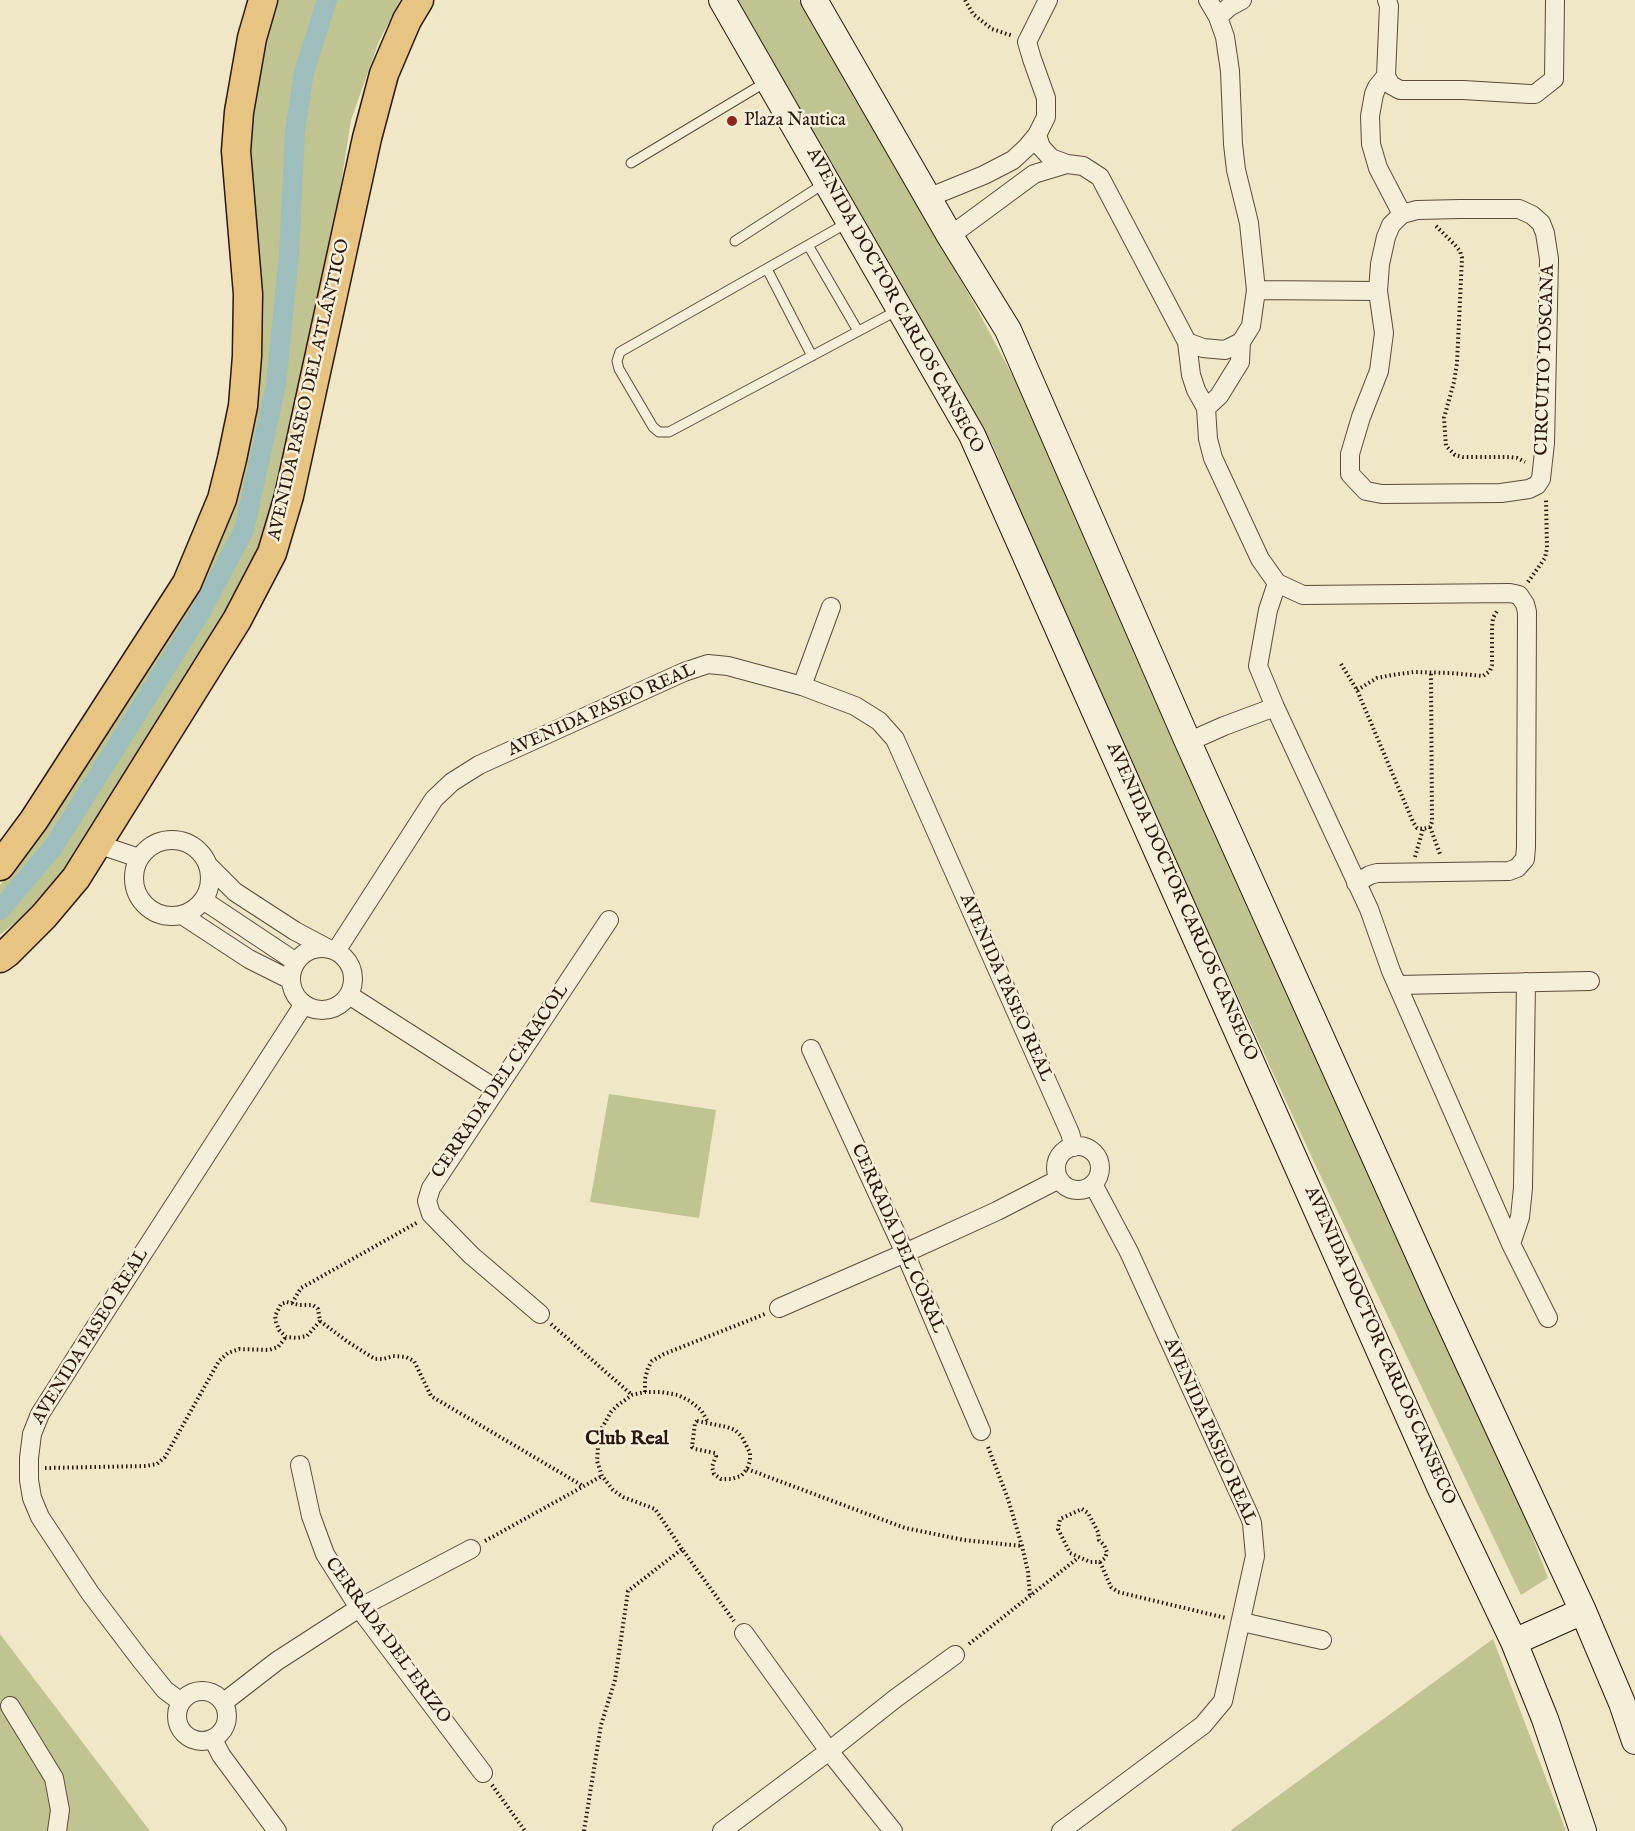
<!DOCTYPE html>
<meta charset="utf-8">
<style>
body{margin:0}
canvas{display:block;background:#f0e7c6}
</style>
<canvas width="1635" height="1831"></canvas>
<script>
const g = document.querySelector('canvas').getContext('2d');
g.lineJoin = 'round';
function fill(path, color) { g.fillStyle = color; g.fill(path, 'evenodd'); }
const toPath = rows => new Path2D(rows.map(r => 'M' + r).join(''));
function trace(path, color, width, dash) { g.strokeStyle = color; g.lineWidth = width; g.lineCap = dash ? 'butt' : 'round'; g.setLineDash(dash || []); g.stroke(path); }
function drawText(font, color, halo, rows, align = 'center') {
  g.font = font + ' "IM FELL English",serif'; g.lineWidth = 5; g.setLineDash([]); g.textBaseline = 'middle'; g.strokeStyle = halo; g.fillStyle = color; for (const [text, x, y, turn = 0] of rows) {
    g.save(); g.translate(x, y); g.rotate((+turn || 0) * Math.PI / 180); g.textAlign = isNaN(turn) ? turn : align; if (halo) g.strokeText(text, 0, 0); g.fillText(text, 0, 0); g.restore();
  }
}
fill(toPath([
 [268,0,400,0,379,41,351,120,340,190,297,403,264,537,241,591,104,810,55,883,21,918,0,935,0,885,16,865,148,658,259,364,241,121],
 [738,0,799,0,972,300,1035,417,1469,1368,1548,1578,1521,1595,1314,1162,1102,701,993,446],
 [609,1094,716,1110,699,1218,590,1202],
 [0,1634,150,1831,0,1831],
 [1493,1639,1566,1831,1230,1831]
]), '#bfc491');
trace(toPath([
 [0,910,54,846,200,613,244,530,276,385,289,255,295,132,304,72,327,0]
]), '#9ebebe', 20);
const service = toPath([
 [631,163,766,82],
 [847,223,620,352,617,361,619,369,653,427,659,432,669,432,900,309],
 [735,241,825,183],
 [808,245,858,331],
 [767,269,812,356]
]);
const minor = toPath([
 [1387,0,1389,6,1386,76,1391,85,1400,90,1463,90,1530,94,1535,94,1554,79,1555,0],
 [1218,17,1229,7,1242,0],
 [1386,76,1377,87,1374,94,1370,116,1371,144,1378,168,1402,214],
 [1037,135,1041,147,1051,158,1067,164,1083,166,1100,177,1187,342,1191,375,1196,390,1206,408,1208,439,1213,458,1260,559,1277,583,1268,610,1258,666,1275,707,1369,909,1391,971,1511,1244,1548,1318],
 [930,197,984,175,1013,160,1027,147,1037,135,1046,117,1046,98,1032,59,1027,42,1048,0],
 [1460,209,1519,209,1532,215,1541,223,1545,233,1549,259,1545,443,1541,479,1537,485,1529,489,1501,493,1382,494,1366,491,1350,474,1350,454,1361,417,1379,371,1384,333,1378,291,1380,264,1386,237,1391,225,1402,214,1417,210,1460,209],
 [950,236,1034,174,1067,164],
 [1256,290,1378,291],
 [1187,342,1203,348,1225,350,1241,342,1251,326,1256,290,1249,223,1236,170,1233,144,1230,71,1225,37,1218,17,1208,0],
 [1206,408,1219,396,1240,362,1241,342],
 [1277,583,1303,595,1510,593,1519,595,1525,604,1527,612,1526,847,1525,859,1517,868,1509,871,1377,873,1370,875,1356,883],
 [802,686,831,607],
 [1188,742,1224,726,1275,707],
 '134 878a38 38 0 1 1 76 0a38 38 0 1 1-76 0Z',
 [97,844,139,858],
 [208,865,235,892,295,931,327,948],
 [203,900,296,962],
 [182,915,249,959,291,980],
 '291 979a31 31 0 1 1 62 0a31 31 0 1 1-62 0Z',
 [336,951,434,799,452,782,479,765,684,672,708,664,728,666,802,686,855,706,879,721,895,739,1070,1133,1074,1147],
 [1398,985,1590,981],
 [349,995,496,1089],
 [811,1049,905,1253,981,1431],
 '1056 1168a22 22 0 1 1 44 0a22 22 0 1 1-44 0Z',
 [1511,1244,1520,1217,1523,1188,1526,982],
 [779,1308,905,1253,997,1211,1059,1179],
 [540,1314,471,1255,431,1214,427,1201,431,1188,609,920],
 [300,1465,311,1516,325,1554,359,1608,483,1773],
 [1242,1622,1322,1640],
 [744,1633,829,1751,893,1831],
 '177 1716a25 25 0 1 1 50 0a25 25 0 1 1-50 0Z',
 [181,1702,165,1690,140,1659,90,1593,40,1517,32,1498,29,1480,29,1458,32,1434,40,1414,94,1329,304,1004],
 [224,1702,277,1661,359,1608,471,1549],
 [10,1706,54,1778,60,1810,57,1831],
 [213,1739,221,1755,277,1831],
 [722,1831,829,1751,896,1698,955,1655],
 [1061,1831,1203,1725,1223,1701,1255,1556,1252,1523,1249,1515,1129,1252,1093,1184]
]);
const secondary = toPath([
 [722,0,972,435,1441,1489,1514,1642,1545,1719,1583,1831],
 [814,0,950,236,1008,330,1188,742,1440,1302,1583,1611,1622,1703,1635,1741],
 [1514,1642,1583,1611]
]);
const primary = toPath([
 [0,866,34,820,187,583,222,499,232,459,243,406,247,356,248,294,236,151,239,112,252,38,263,0],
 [0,958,7,953,44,916,76,878,237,620,272,553,289,496,367,138,384,74,407,20,419,0]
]);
trace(service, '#5c4b3a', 11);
trace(minor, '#5c4b3a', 20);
trace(secondary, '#2a170b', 28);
trace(primary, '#2a170b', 31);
trace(toPath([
 [965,0,973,14,992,29,1013,36],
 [1436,226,1454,244,1460,251,1462,258,1457,363,1454,382,1444,418,1446,446,1455,455,1463,457,1509,457,1517,458,1525,462],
 [1528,582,1545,558,1547,548,1546,499],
 [1341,664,1357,690,1413,822,1417,828,1423,829,1430,827,1432,822,1431,673],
 [1357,690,1377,678,1392,675,1414,672,1450,673,1483,676,1490,671,1492,665,1492,627,1493,618,1497,611],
 [1430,827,1440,854],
 [1415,857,1423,829],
 [287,1302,299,1305,313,1305,318,1309,320,1321,307,1336,297,1338,286,1337,279,1330,276,1322,275,1316,281,1304,287,1302],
 [292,1303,301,1288,310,1283,418,1222],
 [320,1321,348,1342,375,1359,383,1359,393,1356,406,1357,414,1361,431,1396,583,1486],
 [551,1324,632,1395],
 [645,1392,645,1379,648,1368,652,1361,664,1354,765,1314],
 [697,1421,727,1427,735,1430,742,1437,750,1453,750,1461,747,1469,741,1476,731,1479,721,1479,714,1474,712,1467,716,1456,715,1453,695,1449,692,1447,695,1423,697,1421],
 [988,1447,1008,1499,1022,1546,1028,1572,1030,1596],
 [45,1468,146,1466,157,1464,165,1457,219,1361,228,1353,239,1349,269,1350,278,1347,286,1337],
 [747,1469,905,1528,964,1540,1022,1546],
 [1082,1509,1088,1513,1098,1532,1099,1540,1104,1545,1107,1552,1105,1558,1100,1562,1090,1562,1070,1553,1058,1529,1060,1519,1082,1509],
 [485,1541,602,1476],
 [682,1549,655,1509,623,1497,613,1490,602,1476,597,1461,599,1433,611,1412,618,1405,632,1395,645,1392,661,1392,678,1395,690,1401,701,1410,708,1422],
 [1100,1562,1111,1587,1118,1592,1226,1618],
 [969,1644,1078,1558],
 [492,1785,525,1831],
 [584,1831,601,1725,615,1680,628,1591,682,1549,734,1621]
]), '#2a170b', 4, [1.5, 3]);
trace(service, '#f5efda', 9);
trace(minor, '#f5efda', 18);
trace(secondary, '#f5efda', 26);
trace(primary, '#e8c483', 28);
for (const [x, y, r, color] of [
 [732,121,6,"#8f2418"]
]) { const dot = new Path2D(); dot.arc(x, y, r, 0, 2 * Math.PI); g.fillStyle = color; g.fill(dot); trace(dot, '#f5efda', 2); }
drawText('18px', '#2a170b', '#f5efda', [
 ["Plaza Nautica",744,121]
], 'left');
drawText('18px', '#2a170b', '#f5efda', [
 ["AVENIDA DOCTOR CARLOS CANSECO",894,301,61],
 ["CIRCUITO TOSCANA",1546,360,-88],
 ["AVENIDA PASEO DEL ATLÁNTICO",310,390,-77],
 ["AVENIDA PASEO REAL",602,711,-24],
 ["AVENIDA DOCTOR CARLOS CANSECO",1181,902,66],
 ["AVENIDA PASEO REAL",1005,988,66],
 ["CERRADA DEL CARACOL",501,1082,-56],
 ["CERRADA DEL CORAL",897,1239,66],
 ["AVENIDA PASEO REAL",91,1337,-58],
 ["AVENIDA DOCTOR CARLOS CANSECO",1379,1346,66],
 ["AVENIDA PASEO REAL",1209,1432,66],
 ["CERRADA DEL ERIZO",387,1641,54]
]);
drawText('bold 20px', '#2a170b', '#f5efda', [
 ["Club Real",627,1440]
]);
</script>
